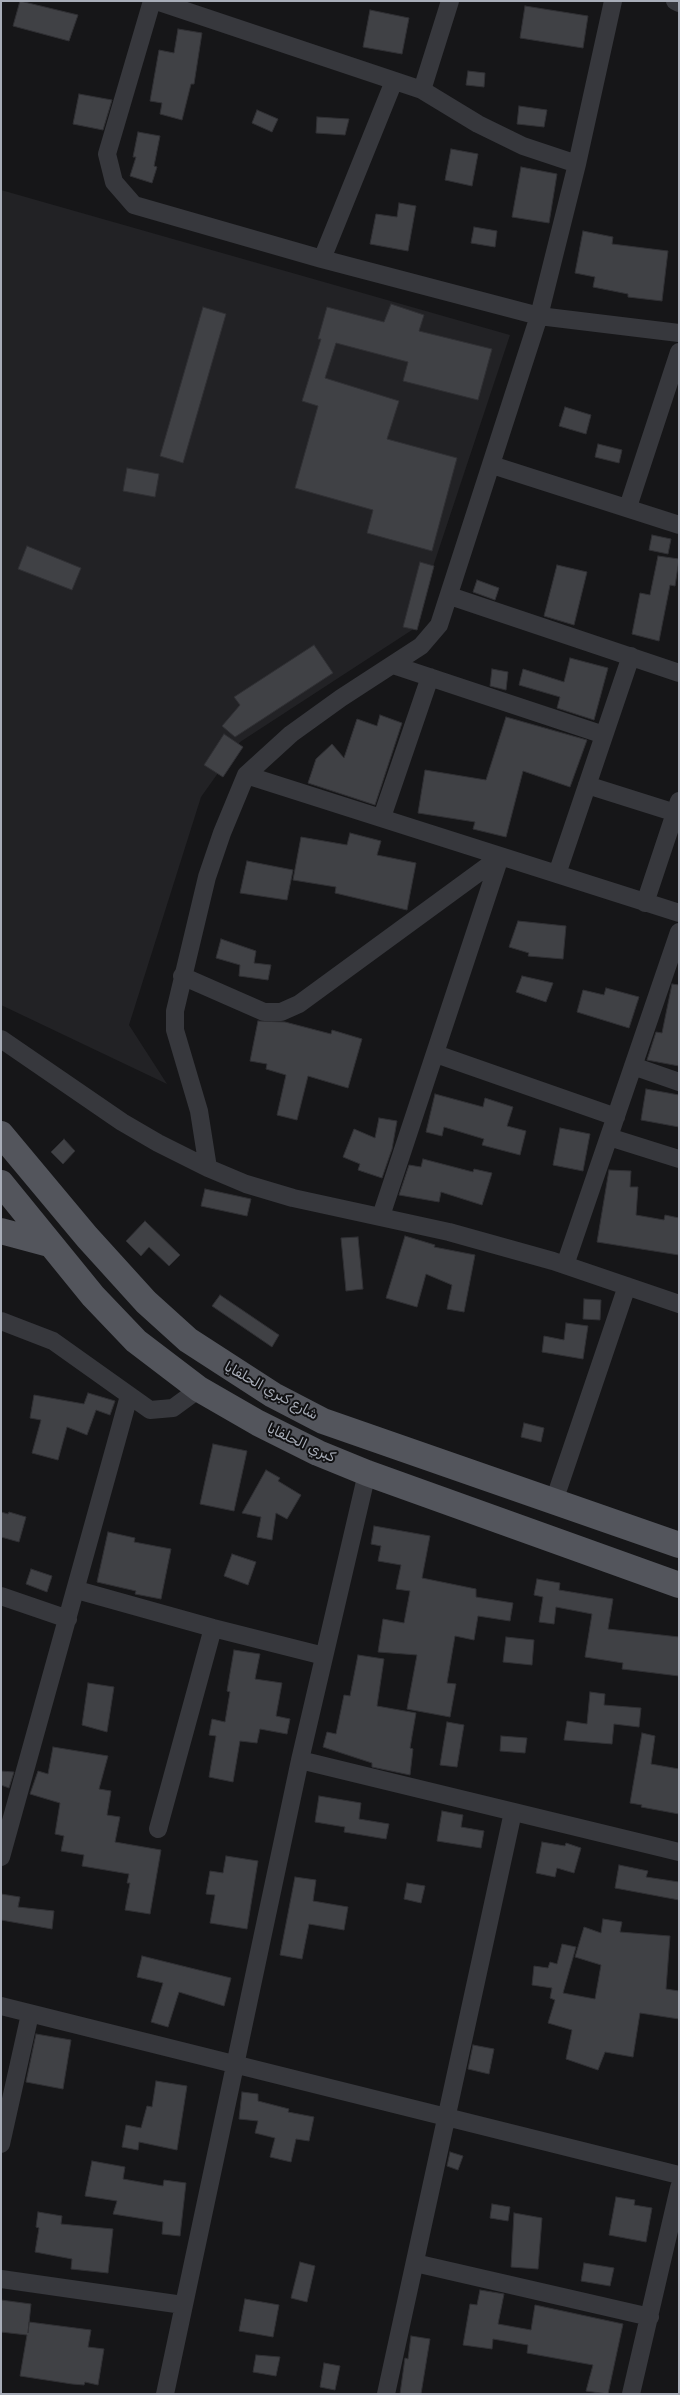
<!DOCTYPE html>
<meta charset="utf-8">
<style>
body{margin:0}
#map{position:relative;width:680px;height:2395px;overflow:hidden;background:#161618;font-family:Rubik,sans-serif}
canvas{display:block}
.frame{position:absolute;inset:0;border:2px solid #a8adb8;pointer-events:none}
</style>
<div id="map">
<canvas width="680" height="2395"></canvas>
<div class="frame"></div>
</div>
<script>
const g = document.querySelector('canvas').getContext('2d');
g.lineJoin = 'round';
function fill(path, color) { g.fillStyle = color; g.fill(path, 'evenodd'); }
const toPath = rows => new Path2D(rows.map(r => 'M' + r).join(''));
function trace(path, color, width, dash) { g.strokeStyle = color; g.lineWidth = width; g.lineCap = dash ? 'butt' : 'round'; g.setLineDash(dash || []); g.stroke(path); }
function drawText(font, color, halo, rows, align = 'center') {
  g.font = font + ' Rubik,Vazirmatn,sans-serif'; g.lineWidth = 4; g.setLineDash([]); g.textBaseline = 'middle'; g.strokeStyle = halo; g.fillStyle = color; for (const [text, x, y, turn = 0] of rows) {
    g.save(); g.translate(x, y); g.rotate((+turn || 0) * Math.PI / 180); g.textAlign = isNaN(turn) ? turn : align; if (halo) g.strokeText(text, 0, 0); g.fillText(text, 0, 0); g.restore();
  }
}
fill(toPath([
 [1,190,510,335,412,630,240,742,201,797,129,1025,167,1084,1,1005]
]), '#222225');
const building = toPath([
 [20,1,78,15,69,41,13,26,20,1],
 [525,6,588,16,583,48,520,38,525,6],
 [370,10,409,18,402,54,363,47,370,10],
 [178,29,202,33,194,84,191,84,182,120,160,114,162,103,150,101,159,50,174,53,178,29],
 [468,71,485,73,484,87,466,85,468,71],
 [79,94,112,100,103,130,73,124,79,94],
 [519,106,547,110,544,127,517,124,519,106],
 [257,110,278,119,272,132,252,123,257,110],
 [317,117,349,119,345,135,316,133,317,117],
 [138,132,160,136,154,166,157,167,152,183,130,176,136,157,133,157,138,132],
 [451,149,478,154,472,186,445,180,451,149],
 [521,167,557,174,549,223,512,217,521,167],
 [399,203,416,206,408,251,370,244,376,214,397,217,399,203],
 [474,227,497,231,495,247,471,243,474,227],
 [583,231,613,237,612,244,668,251,662,301,628,297,628,294,593,287,595,277,575,273,583,231],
 [391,304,424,315,419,331,492,349,478,400,403,381,408,362,336,343,325,378,399,401,387,439,457,458,432,551,367,533,373,510,295,488,318,406,302,401,321,339,318,339,327,307,384,322,391,304],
 [203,307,226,314,183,463,160,456,203,307],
 [565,407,591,415,586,434,559,426,565,407],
 [598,444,622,450,619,463,595,457,598,444],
 [127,468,159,474,155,497,123,491,127,468],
 [652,535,671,539,668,554,649,550,652,535],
 [27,546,81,568,72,590,18,569,27,546],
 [658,556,679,559,675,586,670,585,659,641,632,634,640,593,650,595,658,556],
 [420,562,434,566,417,630,403,627,420,562],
 [557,565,587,572,574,625,544,616,557,565],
 [477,580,499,588,495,600,473,592,477,580],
 [314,645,333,673,235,737,222,726,240,705,234,697,314,645],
 [570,658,608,668,594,720,557,708,560,697,519,685,523,669,564,682,570,658],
 [492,669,508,672,506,690,490,686,492,669],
 [380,715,402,723,375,805,308,783,316,759,332,744,344,758,357,719,377,726,380,715],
 [506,717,587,740,570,787,523,771,506,837,473,829,475,822,418,813,425,770,486,780,506,717],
 [224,734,243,747,223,777,204,765,224,734],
 [350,833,381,841,377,855,416,863,407,910,335,893,336,887,293,880,301,837,347,845,350,833],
 [247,861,293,870,287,900,240,893,247,861],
 [518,921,566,926,563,959,528,956,529,953,509,947,518,921],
 [221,939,256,951,254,963,271,965,268,980,239,976,240,965,216,958,221,939],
 [522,976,553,983,546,1002,516,992,522,976],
 [672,984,679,985,679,1066,647,1060,656,1032,662,1033,672,984],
 [606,988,639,997,629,1028,577,1012,583,990,604,995,606,988],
 [258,1021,285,1022,331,1034,332,1030,362,1039,348,1088,308,1076,297,1120,277,1115,286,1075,266,1069,267,1064,250,1061,258,1021],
 [646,1089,679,1095,679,1127,641,1120,646,1089],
 [435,1094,483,1107,485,1098,513,1107,507,1126,526,1131,520,1155,482,1145,484,1139,444,1127,442,1136,426,1132,435,1094],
 [379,1118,397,1121,392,1149,382,1178,358,1170,360,1164,343,1157,354,1129,375,1138,379,1118],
 [560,1128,590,1134,583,1171,553,1165,560,1128],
 [64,1139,75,1151,63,1164,51,1152,64,1139],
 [423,1159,473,1172,474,1169,492,1173,482,1205,441,1192,439,1202,399,1195,409,1165,421,1167,423,1159],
 [609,1170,631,1171,630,1187,638,1187,636,1215,664,1220,665,1215,679,1218,679,1255,597,1242,609,1170],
 [205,1189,251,1199,247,1216,201,1206,205,1189],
 [145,1221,180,1255,169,1266,149,1247,141,1256,126,1241,145,1221],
 [405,1236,435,1245,434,1247,475,1255,464,1312,447,1309,452,1285,426,1274,417,1307,386,1298,405,1236],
 [358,1237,363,1289,346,1291,341,1238,358,1237],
 [220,1295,279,1335,272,1347,212,1306,220,1295],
 [584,1299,601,1300,600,1320,583,1319,584,1299],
 [566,1323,588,1326,583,1359,542,1352,544,1336,564,1340,566,1323],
 [88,1393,115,1401,110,1415,96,1410,87,1435,67,1427,58,1460,32,1453,41,1420,30,1418,34,1395,84,1404,88,1393],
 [524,1423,544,1428,541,1442,521,1437,524,1423],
 [213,1444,247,1451,234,1511,200,1504,213,1444],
 [266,1470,280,1478,278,1481,301,1495,287,1519,276,1513,272,1540,257,1537,261,1517,242,1513,266,1470],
 [1,1512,8,1514,9,1512,26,1517,19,1542,1,1537,1,1512],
 [374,1526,430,1536,422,1578,476,1589,476,1597,513,1603,510,1621,478,1616,474,1640,455,1636,447,1683,456,1684,450,1717,407,1709,417,1655,378,1652,383,1619,404,1623,410,1591,396,1589,401,1565,378,1561,381,1546,371,1544,374,1526],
 [108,1532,135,1538,134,1542,171,1549,161,1599,135,1594,136,1591,97,1582,108,1532],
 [232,1554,256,1562,248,1585,224,1576,232,1554],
 [31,1569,52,1576,47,1592,26,1584,31,1569],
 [537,1579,560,1583,559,1590,613,1599,608,1629,679,1637,679,1676,622,1669,623,1663,585,1657,592,1614,556,1607,554,1624,539,1622,543,1597,534,1595,537,1579],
 [506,1637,534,1640,532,1665,503,1662,506,1637],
 [234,1650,260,1654,255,1679,282,1683,276,1716,290,1719,287,1734,260,1729,257,1743,240,1741,233,1782,209,1777,216,1736,209,1735,212,1719,225,1722,230,1692,227,1691,234,1650],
 [358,1655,384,1659,377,1706,416,1713,410,1748,413,1749,410,1775,372,1767,372,1763,323,1747,327,1732,336,1734,344,1695,350,1696,358,1655],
 [88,1683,114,1687,107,1732,82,1725,88,1683],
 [590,1692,605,1694,604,1705,641,1708,639,1727,614,1724,612,1744,564,1740,567,1721,587,1724,590,1692],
 [447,1722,464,1725,457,1767,440,1765,447,1722],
 [642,1733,655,1736,651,1764,679,1769,679,1814,641,1807,642,1805,630,1803,642,1733],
 [501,1736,527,1738,525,1753,500,1751,501,1736],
 [53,1747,108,1756,99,1789,111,1791,107,1815,120,1817,115,1842,161,1850,150,1914,125,1910,130,1883,127,1883,129,1874,82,1866,84,1855,61,1851,64,1836,55,1834,60,1803,30,1794,38,1771,48,1774,53,1747],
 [1,1771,14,1772,9,1788,1,1785,1,1771],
 [319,1796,361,1803,359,1819,389,1824,386,1839,344,1832,345,1827,315,1822,319,1796],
 [442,1811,463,1815,461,1827,484,1831,481,1848,437,1841,442,1811],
 [542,1842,565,1846,566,1843,581,1848,574,1873,557,1868,555,1877,536,1873,542,1842],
 [226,1856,258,1861,247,1929,210,1923,215,1895,206,1894,210,1871,223,1873,226,1856],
 [619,1865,648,1871,646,1877,679,1882,679,1900,615,1888,619,1865],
 [295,1877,316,1880,313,1901,348,1907,344,1930,309,1924,302,1959,280,1955,295,1877],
 [407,1883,425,1886,421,1903,404,1899,407,1883],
 [1,1894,20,1897,18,1907,54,1911,52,1929,1,1920,1,1894],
 [603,1919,622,1922,620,1932,670,1936,666,1989,679,1991,679,2019,640,2013,633,2057,605,2052,598,2070,566,2059,572,2030,548,2023,555,2000,550,1998,552,1988,532,1985,534,1966,548,1968,550,1962,557,1964,562,1944,576,1947,563,1993,595,1999,601,1965,575,1957,584,1927,601,1933,603,1919],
 [142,1956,231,1978,224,2006,179,1992,168,2027,151,2022,163,1983,137,1977,142,1956],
 [36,2034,71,2040,63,2089,26,2082,36,2034],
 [473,2045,494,2049,489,2074,468,2069,473,2045],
 [156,2081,187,2086,177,2150,139,2142,138,2150,122,2147,126,2125,141,2128,147,2106,152,2107,156,2081],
 [242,2092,258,2094,258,2101,289,2109,288,2112,314,2117,309,2141,296,2139,291,2162,270,2157,275,2138,255,2133,258,2121,239,2119,242,2092],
 [450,2152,463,2156,458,2170,447,2166,450,2152],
 [92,2161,125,2167,123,2179,163,2186,164,2180,186,2183,180,2236,162,2234,163,2222,113,2214,117,2201,85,2196,92,2161],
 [616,2197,635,2200,634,2205,652,2208,646,2242,609,2235,616,2197],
 [492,2204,510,2207,508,2221,490,2218,492,2204],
 [38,2212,62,2216,61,2224,113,2229,108,2273,71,2269,72,2259,35,2252,39,2228,36,2227,38,2212],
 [514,2213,542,2218,538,2269,511,2267,514,2213],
 [300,2262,315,2266,307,2302,291,2298,300,2262],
 [584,2263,614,2268,610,2286,581,2281,584,2263],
 [480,2290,504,2294,498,2324,531,2330,535,2305,623,2324,608,2394,586,2391,593,2365,527,2353,528,2345,493,2339,492,2349,463,2345,470,2304,477,2305,480,2290],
 [245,2299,279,2305,273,2337,239,2331,245,2299],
 [1,2300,31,2304,28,2333,29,2322,91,2330,88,2347,104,2349,98,2385,85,2382,84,2385,72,2384,20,2376,27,2335,1,2332,1,2300],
 [411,2336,430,2339,421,2394,400,2394,405,2358,408,2359,411,2336],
 [256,2355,280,2357,276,2376,253,2372,256,2355],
 [324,2363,340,2366,335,2390,320,2387,324,2363]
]);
fill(building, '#404145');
trace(building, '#303034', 1);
trace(toPath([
 [152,1,107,154,114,182,134,205,322,259,539,316,679,333],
 [156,1,422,90,478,124,523,146,577,164],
 [675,1,679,3],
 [422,90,450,1],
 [322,259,394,81],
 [492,465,679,525],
 [628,507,679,352],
 [450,596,679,673],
 [393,665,604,735],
 [246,775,679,913],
 [587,785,679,814],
 [382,817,430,677],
 [557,874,631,656],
 [645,903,679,801],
 [182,976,264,1012,281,1012,299,1004,500,857],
 [1,1039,122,1122,158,1143,208,1168,246,1184,293,1198,449,1232,553,1261,679,1304],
 [436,1054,616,1117],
 [633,1066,679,1082],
 [609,1137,679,1159],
 [208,1168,199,1111,175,1030,175,1011,207,877,222,833,246,775,291,734,341,698,421,646,439,625,539,316,577,164,613,1],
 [381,1216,500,857],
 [565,1265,679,932],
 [1,1321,53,1341,150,1410,173,1408,199,1389],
 [554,1501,627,1286],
 [77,1590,213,1628,324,1656],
 [1,1596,68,1619],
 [300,1760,679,1852],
 [158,1829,213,1628],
 [1,1857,129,1396],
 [1,2006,679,2175],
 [1,2144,30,2014],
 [415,2263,650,2317],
 [1,2279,183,2305],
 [165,2394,300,1760,367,1473],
 [386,2394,513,1812],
 [631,2394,679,2188]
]), '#37383d', 18);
trace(toPath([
 [1,1134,87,1237,146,1302,188,1340,273,1395,323,1421,679,1545],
 [1,1183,93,1296,136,1341,199,1389,258,1423,318,1453,367,1473,679,1585],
 [1,1231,49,1244]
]), '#53555c', 26);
drawText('14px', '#a8adb8', '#111113', [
 ["شارع كبري الحلفايا",271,1391,29],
 ["كبري الحلفايا",301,1443,25]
]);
</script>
